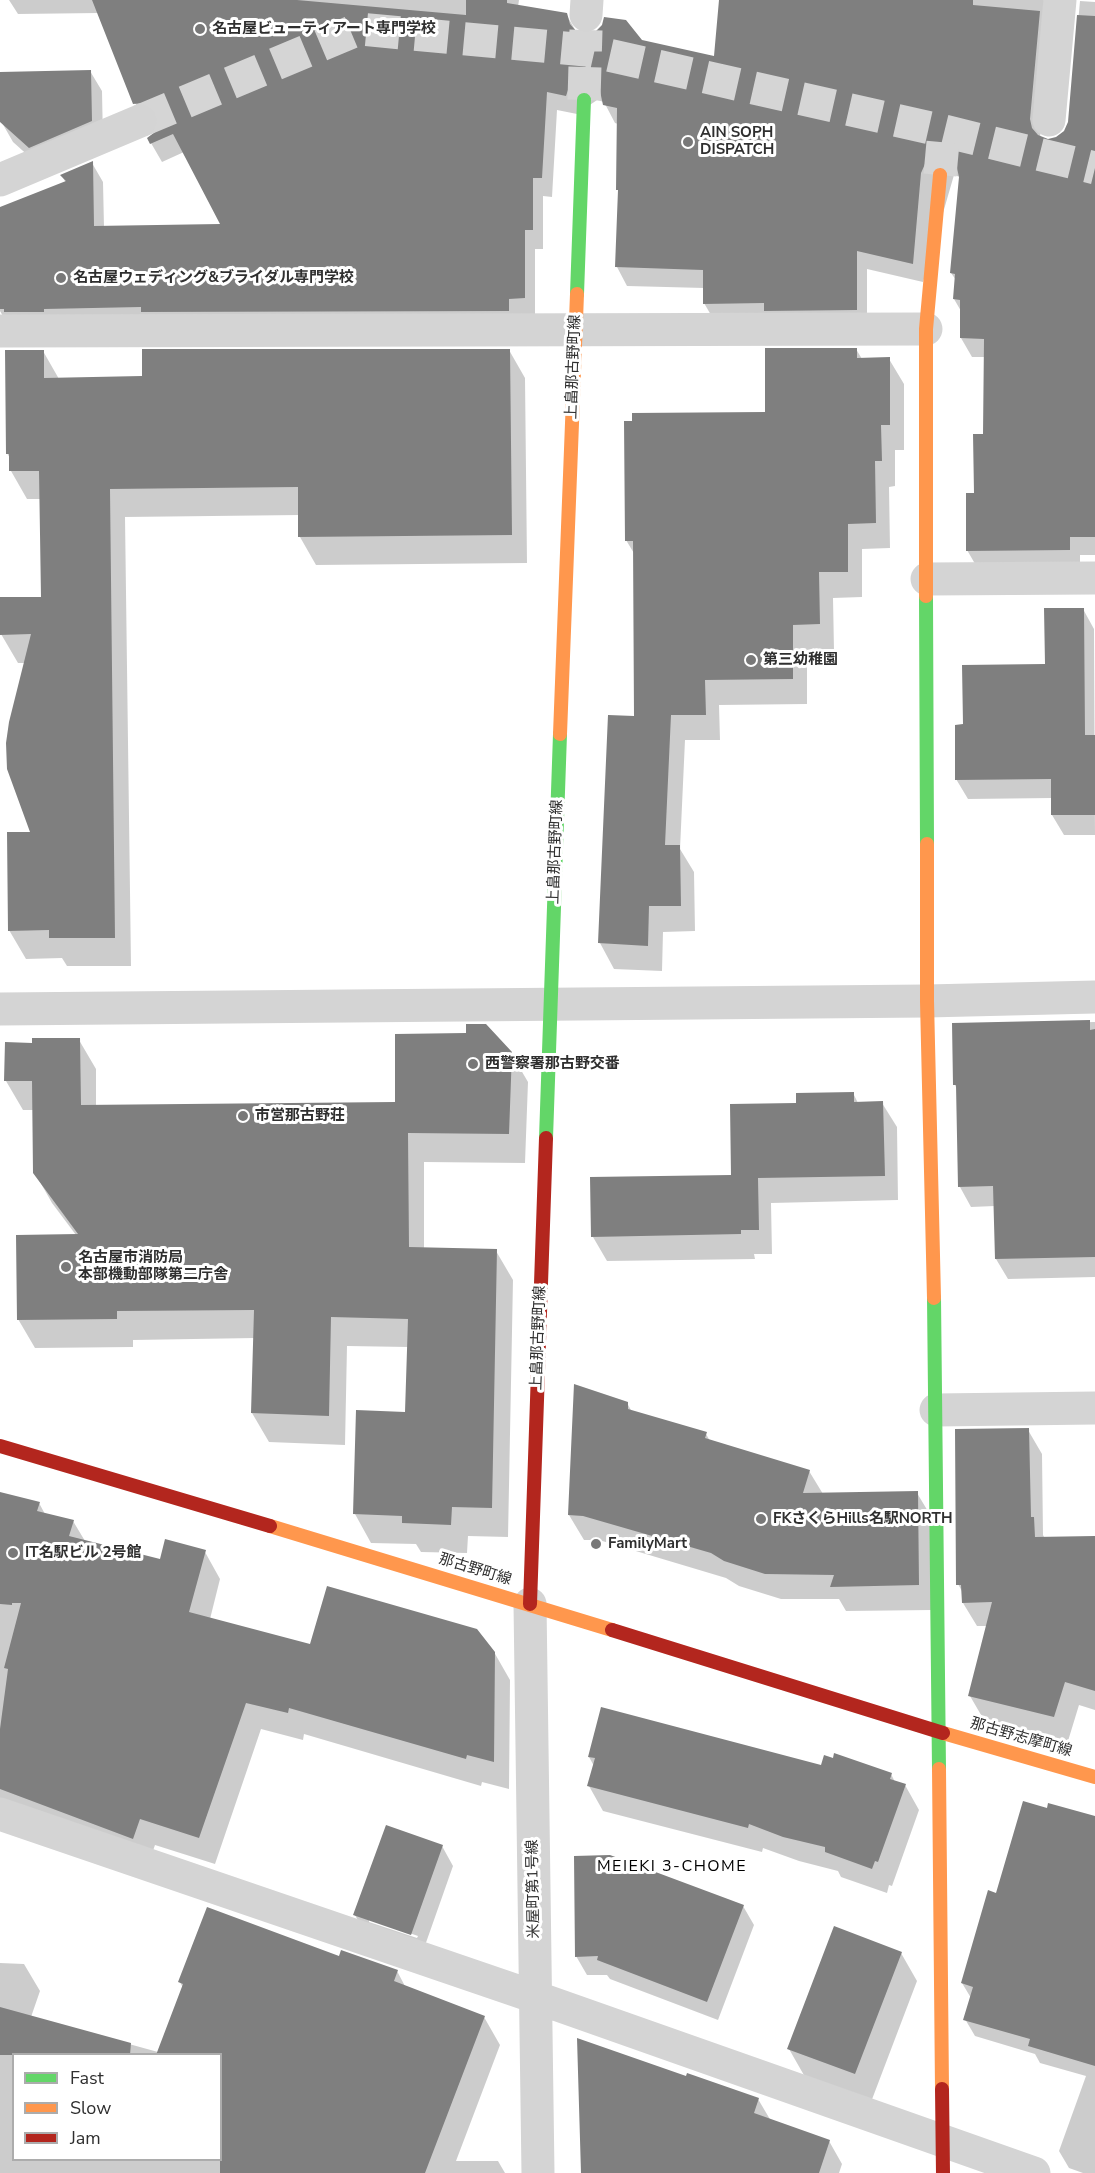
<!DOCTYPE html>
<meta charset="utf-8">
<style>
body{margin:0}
#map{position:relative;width:1095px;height:2173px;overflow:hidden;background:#fff;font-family:"Nunito Sans",sans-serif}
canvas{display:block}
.legend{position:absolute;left:12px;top:2053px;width:210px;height:108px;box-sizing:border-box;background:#fff;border:2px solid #acacac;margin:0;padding:8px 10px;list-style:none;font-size:18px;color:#2f2f2f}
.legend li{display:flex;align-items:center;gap:12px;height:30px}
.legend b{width:30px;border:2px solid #acacac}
</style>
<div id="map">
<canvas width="1095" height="2173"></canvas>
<ul class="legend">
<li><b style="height:8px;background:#63d668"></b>Fast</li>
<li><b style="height:8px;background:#ff974d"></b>Slow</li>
<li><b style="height:8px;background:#b3261e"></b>Jam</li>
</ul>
</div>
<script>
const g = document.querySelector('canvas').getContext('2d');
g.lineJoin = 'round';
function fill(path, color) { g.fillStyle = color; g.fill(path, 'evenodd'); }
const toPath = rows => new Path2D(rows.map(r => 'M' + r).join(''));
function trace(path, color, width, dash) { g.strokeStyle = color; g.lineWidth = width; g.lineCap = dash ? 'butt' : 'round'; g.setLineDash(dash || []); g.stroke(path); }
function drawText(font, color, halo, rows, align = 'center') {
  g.font = font + ' "Nunito Sans","Noto Sans JP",sans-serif'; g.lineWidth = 6; g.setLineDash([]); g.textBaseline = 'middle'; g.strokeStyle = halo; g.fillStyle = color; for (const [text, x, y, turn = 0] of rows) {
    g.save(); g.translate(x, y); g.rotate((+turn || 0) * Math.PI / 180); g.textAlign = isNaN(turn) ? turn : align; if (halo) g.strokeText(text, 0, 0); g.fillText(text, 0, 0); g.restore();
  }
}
fill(toPath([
 [9,0,519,0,518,7,566,14,577,33,584,35,641,41,715,58,721,0,1047,0,1052,16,1040,138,1047,140,1057,139,1065,132,1069,123,1080,1,1095,2,1095,555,1080,555,1080,569,978,569,967,550,985,435,985,357,972,357,961,338,961,311,954,299,956,280,951,273,960,177,954,175,923,282,867,269,867,329,715,322,704,303,704,288,627,286,617,267,619,192,618,124,615,123,604,102,597,100,577,114,557,110,552,197,543,196,543,249,535,249,535,317,10,328,0,311,0,209,66,183,62,176,92,163,103,182,104,227,222,225,184,152,162,162,151,143,160,123,155,121,146,122,135,103,99,13,18,14],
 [90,71,102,91,103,141,41,167,13,142,1,121,0,74],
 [856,349,862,359,889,359,904,384,904,450,895,450,895,486,889,487,890,548,862,549,862,597,833,598,834,650,807,650,807,704,719,705,720,740,685,740,680,849,694,872,695,931,663,932,662,971,614,969,600,943,636,718,635,555,626,540,767,413],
 [509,350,525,378,527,563,316,565,300,537,300,515,125,517,131,966,67,966,62,958,26,959,9,930,32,833,25,663,18,663,1,634,43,598,41,499,27,499,11,471,11,460,7,453,43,351,59,379,144,378],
 [1083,609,1094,629,1095,835,1064,835,1052,815,1052,798,968,799,956,779,964,726,1046,666],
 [1095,1022,1095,1277,1008,1279,996,1259,995,1206,971,1207,960,1187,958,1091,955,1085,954,1024],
 [79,1040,96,1069,96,1107,397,1103,511,1053,528,1082,525,1163,424,1162,424,1249,496,1251,513,1280,508,1537,468,1536,467,1553,421,1552,416,1544,371,1543,355,1514,407,1413,408,1347,347,1346,345,1445,269,1442,252,1413,255,1338,133,1340,133,1347,35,1348,18,1319,76,1235,52,1203,35,1173,34,1110,23,1110,6,1081,33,1044],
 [853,1093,858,1103,882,1103,897,1127,898,1200,771,1203,772,1254,754,1254,755,1259,607,1261,593,1237,732,1176,798,1104],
 [627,1403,632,1412,706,1434,710,1441,809,1471,823,1494,917,1493,932,1518,932,1610,846,1611,839,1599,781,1599,739,1586,726,1578,599,1540,584,1540,569,1515],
 [1028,1430,1042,1454,1043,1535,1045,1539,1095,1542,1095,1710,1079,1705,1068,1741,984,1720,970,1696,988,1626,977,1626,963,1603,963,1593,958,1584],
 [0,1493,39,1503,45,1514,73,1521,85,1541,161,1561,205,1552,220,1579,210,1619,311,1646,494,1652,510,1680,509,1789,482,1782,481,1786,304,1734,303,1740,261,1729,215,1864,155,1845,148,1865,0,1810],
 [589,1757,822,1766,891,1774,895,1782,905,1785,919,1810,892,1886,889,1885,887,1893,841,1877,838,1871,799,1861,763,1848,762,1852,603,1811,589,1786,594,1766],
 [1048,1810,1095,1817,1095,2173,1083,2173,1069,2168,1059,2151,1086,2076,1040,2063,1035,2054,975,2036,965,2019,971,1998,962,1983,997,1895],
 [442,1846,453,1866,422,1954,366,1935,355,1915],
 [369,1919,418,1936,417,1938,369,1922],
 [743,1906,754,1925,718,2020,610,1979,607,1975,587,1975,576,1956],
 [901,1953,917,1981,871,2102,805,2077,789,2049],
 [339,1958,397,1971,406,1988,484,2017,500,2045,456,2161,498,2161,505,2173,0,2173,0,1963,24,1964,40,1991,31,2017,158,2052,183,1988,180,1982],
 [14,2054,220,2054,220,2160,14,2160],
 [687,2078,758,2099,771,2121,829,2141,842,2164,839,2173,583,2173]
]), '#0003');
fill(toPath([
 [92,0,297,0,466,15,466,0,507,0,507,3,567,13,570,24,576,31,584,34,595,32,602,25,604,17,626,20,642,40,714,56,719,0,973,0,973,5,1040,11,1030,119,1032,128,1038,135,1048,139,1056,137,1064,131,1068,122,1077,15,1095,16,1095,537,1070,537,1070,550,966,551,966,493,974,493,973,434,983,434,984,339,960,338,960,300,953,299,955,274,950,273,959,177,957,168,951,160,942,156,933,158,925,164,921,173,913,264,857,251,857,310,764,311,764,303,703,304,703,270,615,267,618,190,616,190,617,108,603,105,600,91,594,84,585,81,575,84,568,90,566,96,547,92,542,178,533,178,533,230,525,230,525,298,509,299,509,311,141,312,141,307,44,309,44,312,4,312,4,309,0,309,0,207,66,181,60,175,93,161,94,226,220,224,173,134,150,144,147,138,155,132,158,124,157,114,151,106,143,103,133,104],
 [91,70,92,121,29,148,0,122,0,72],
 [765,348,857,348,857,358,890,357,890,425,881,425,882,461,875,461,876,523,848,524,848,572,819,572,820,624,793,625,793,679,705,680,706,715,671,715,665,845,680,845,681,906,649,906,648,946,598,943,608,715,634,716,633,541,625,541,624,421,632,421,632,413,765,412],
 [142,349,510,349,512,535,298,537,298,487,110,489,115,938,49,938,49,930,8,931,7,832,30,832,7,769,6,743,9,722,31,634,0,635,0,597,41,597,39,471,9,471,9,454,6,454,5,350,44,350,44,378,142,376],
 [1044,608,1084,608,1085,735,1095,735,1095,815,1051,815,1051,779,955,780,955,725,963,724,962,665,1045,664],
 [1090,1020,1090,1030,1095,1029,1095,1257,995,1259,993,1186,958,1187,956,1085,953,1085,952,1023],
 [466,1024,486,1024,512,1052,509,1134,408,1133,409,1247,497,1249,492,1508,452,1507,451,1525,402,1523,402,1516,353,1514,356,1410,405,1412,408,1319,331,1317,329,1416,251,1413,254,1310,117,1311,117,1319,17,1320,16,1235,78,1234,33,1173,32,1081,4,1081,5,1042,32,1043,32,1038,80,1038,81,1105,395,1102,395,1034,466,1033],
 [854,1092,854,1102,883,1101,885,1176,758,1178,759,1230,741,1230,741,1234,591,1237,590,1177,731,1175,730,1104,796,1103,796,1093],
 [574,1384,628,1402,628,1409,707,1432,705,1438,810,1470,803,1493,918,1491,919,1585,830,1587,834,1575,765,1574,724,1561,711,1553,583,1516,568,1515],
 [1029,1428,1031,1517,1034,1517,1035,1537,1095,1536,1095,1691,1065,1682,1054,1717,968,1696,992,1602,962,1603,961,1585,956,1585,955,1429],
 [0,1492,40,1502,37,1511,74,1520,69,1536,160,1559,165,1539,206,1550,189,1612,310,1644,327,1586,477,1629,495,1652,494,1762,467,1755,466,1759,289,1708,288,1713,246,1703,199,1838,140,1819,133,1839,0,1789,0,1729,8,1669,4,1668,21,1603,12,1603,12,1605,0,1604],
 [601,1707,821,1765,824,1755,833,1758,834,1753,892,1773,890,1779,906,1784,878,1862,875,1861,872,1869,825,1852,825,1847,783,1837,749,1824,748,1828,587,1786,595,1758,588,1757],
 [1023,1801,1047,1808,1048,1803,1095,1816,1095,2066,1028,2046,1030,2039,963,2020,973,1987,961,1983,988,1890,996,1893],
 [386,1825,443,1845,411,1935,353,1915],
 [610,1855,744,1905,707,2002,597,1960,598,1956,575,1957,574,1856],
 [207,1907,339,1956,341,1950,398,1970,394,1981,485,2016,425,2173,220,2173,220,2055,156,2055,183,1984,178,1982],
 [834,1926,902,1952,855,2074,787,2049],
 [0,2007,131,2043,130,2055,0,2055],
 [577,2038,686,2076,687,2073,759,2098,754,2113,830,2140,819,2173,581,2173]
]), '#7f7f7f');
trace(toPath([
 [584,100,586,30],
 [140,121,359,29,586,50,944,131,1095,168]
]), '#d5d5d5', 33, [33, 16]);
trace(toPath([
 [940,175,944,131]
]), '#d5d5d5', 33, [33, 16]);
trace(toPath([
 [586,15,587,0],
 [1049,120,1060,0],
 [0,180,140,121],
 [0,331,926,329],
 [927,579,1095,578],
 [0,1009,927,1001,1095,997],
 [936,1410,1095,1408],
 [530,1604,538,2173],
 [0,1814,535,1997,1034,2173]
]), '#d4d4d4', 33);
trace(toPath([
 [577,294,584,100],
 [926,596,927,844],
 [546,1138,560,734],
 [934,1298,939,1769]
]), '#63d668', 14);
trace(toPath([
 [926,596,926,329,940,175],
 [560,734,577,294],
 [927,844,927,1001,934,1298],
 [270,1526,612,1630],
 [943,1733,1095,1777],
 [939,1769,942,2089]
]), '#ff974d', 14);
trace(toPath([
 [0,1446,270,1526],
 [530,1604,546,1138],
 [612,1630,943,1733],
 [942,2089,943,2173]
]), '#b3261e', 14);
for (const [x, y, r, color] of [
 [200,29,6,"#787878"],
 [688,142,6,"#787878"],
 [61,278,6,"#787878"],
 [751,660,6,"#787878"],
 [473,1064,6,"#787878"],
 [243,1116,6,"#787878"],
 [66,1267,6,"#787878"],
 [761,1519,6,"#787878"],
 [596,1544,6,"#787878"],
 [13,1553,6,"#787878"]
]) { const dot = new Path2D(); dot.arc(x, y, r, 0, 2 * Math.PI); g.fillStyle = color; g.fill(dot); trace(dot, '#fff', 2); }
drawText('bold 15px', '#2f2f2f', '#fff', [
 ["名古屋ビューティアート専門学校",212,29],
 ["AIN SOPH",700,133],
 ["DISPATCH",700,150],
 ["名古屋ウェディング&ブライダル専門学校",73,278],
 ["第三幼稚園",763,660],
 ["西警察署那古野交番",485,1064],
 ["市営那古野荘",255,1116],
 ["名古屋市消防局",78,1258],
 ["本部機動部隊第二庁舎",78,1275],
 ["FKさくらHills名駅NORTH",773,1519],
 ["FamilyMart",608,1544],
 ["IT名駅ビル 2号館",25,1553]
], 'left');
drawText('15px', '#2f2f2f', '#fff', [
 ["上畠那古野町線",574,367,-88],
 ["上畠那古野町線",556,852,-88],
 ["上畠那古野町線",539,1338,-88],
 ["那古野町線",475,1570,17],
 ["那古野志摩町線",1021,1738,16],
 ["米屋町第1号線",534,1889,-91]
]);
g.letterSpacing = '1.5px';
drawText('16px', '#000', '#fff', [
 ["MEIEKI 3-CHOME",672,1867]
]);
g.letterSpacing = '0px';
</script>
